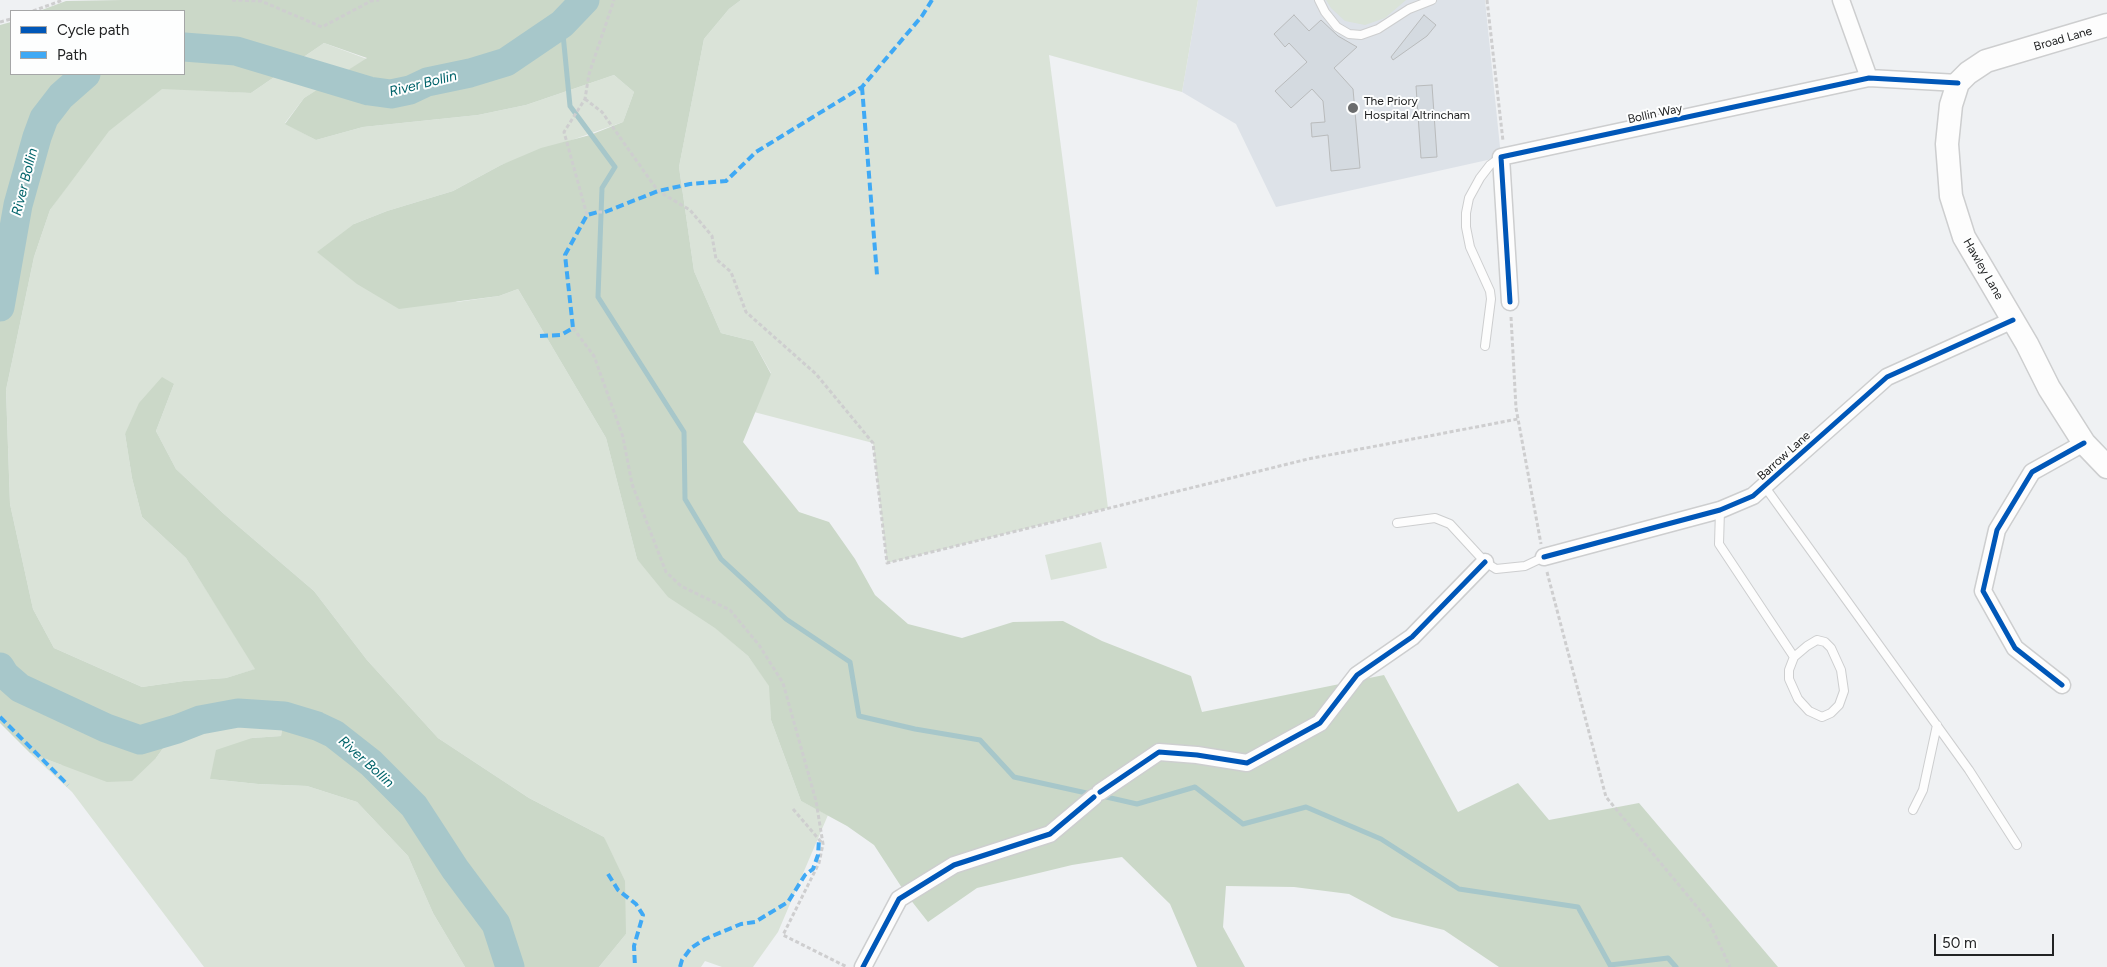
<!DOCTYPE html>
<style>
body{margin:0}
#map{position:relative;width:2107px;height:967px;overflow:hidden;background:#eff1f3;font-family:Figtree,sans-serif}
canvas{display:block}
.legend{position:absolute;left:10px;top:10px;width:175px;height:65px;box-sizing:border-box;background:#fdfefe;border:1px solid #a5a6a7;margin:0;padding:6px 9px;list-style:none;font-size:15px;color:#222324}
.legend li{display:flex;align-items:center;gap:10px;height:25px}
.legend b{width:25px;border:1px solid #a5a6a7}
.scale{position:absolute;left:1934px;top:934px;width:120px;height:22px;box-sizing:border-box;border:2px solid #222324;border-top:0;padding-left:6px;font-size:15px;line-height:18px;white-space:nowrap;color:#222324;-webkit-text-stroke:4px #fdfefe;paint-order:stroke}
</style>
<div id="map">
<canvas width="2107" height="967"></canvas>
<ul class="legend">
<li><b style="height:6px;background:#0057b8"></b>Cycle path</li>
<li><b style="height:6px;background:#3fa9f5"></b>Path</li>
</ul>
<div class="scale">50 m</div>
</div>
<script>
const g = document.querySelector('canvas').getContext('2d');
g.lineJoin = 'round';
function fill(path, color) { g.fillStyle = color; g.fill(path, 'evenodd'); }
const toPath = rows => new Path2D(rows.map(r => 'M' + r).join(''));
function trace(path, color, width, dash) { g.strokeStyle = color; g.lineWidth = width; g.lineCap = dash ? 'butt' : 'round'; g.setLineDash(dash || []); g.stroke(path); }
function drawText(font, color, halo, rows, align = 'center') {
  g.font = font + ' Figtree,sans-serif'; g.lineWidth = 4; g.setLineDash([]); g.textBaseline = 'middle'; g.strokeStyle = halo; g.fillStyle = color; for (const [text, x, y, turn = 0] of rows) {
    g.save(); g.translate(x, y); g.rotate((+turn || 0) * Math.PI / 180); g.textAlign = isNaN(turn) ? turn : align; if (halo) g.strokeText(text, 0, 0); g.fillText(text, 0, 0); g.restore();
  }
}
fill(toPath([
 [1198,0,1485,0,1501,157,1276,207,1236,124,1182,92]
]), '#dde2e8');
fill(toPath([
 [741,0,1198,0,1182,92,1049,55,1108,508,887,563,873,443,754,412,771,373,753,341,721,333,694,271,679,167,704,39,729,9],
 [1326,0,1406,0,1385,18,1365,25,1345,21,1331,8],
 [324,43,367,59,304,98,285,123,316,140,363,127,478,115,526,105,614,75,634,92,623,122,501,165,453,191,387,211,354,224,457,302,499,296,518,289,606,438,637,559,748,656,770,686,771,720,801,801,828,815,778,932,753,967,722,967,705,961,701,967,599,967,626,934,604,837,529,798,438,738,367,660,314,591,224,514,176,469,156,431,174,384,125,434,132,478,142,517,186,558,256,669,226,678,184,681,142,687,54,648,33,609,10,504,6,390,34,257,50,210,113,121,162,88,251,93],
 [1101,542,1107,568,1051,580,1045,555],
 [252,713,284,716,281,736,252,738,210,779,258,784,307,786,357,802,408,856,433,913,465,967,204,967,72,792,30,753,62,765,156,758,177,729,200,720,221,715]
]), '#dae3d8');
fill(toPath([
 [122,0,741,0,729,9,704,39,679,167,694,271,721,333,753,341,771,374,743,442,799,512,829,522,855,559,875,595,908,624,962,638,1013,622,1063,621,1102,641,1191,676,1202,712,1384,675,1458,812,1518,783,1549,820,1639,803,1778,967,1499,967,1444,930,1392,917,1349,894,1294,887,1226,886,1223,927,1245,967,1197,967,1170,904,1122,857,1072,865,977,888,928,922,906,894,874,845,847,826,801,801,771,720,769,686,748,656,715,628,668,597,637,559,606,438,518,289,499,296,399,309,357,284,317,252,354,224,387,211,453,191,501,165,541,148,590,135,623,122,634,92,614,75,526,105,478,115,363,127,316,140,285,124,304,98,367,58,324,43,251,93,162,89,109,131,50,210,34,257,6,390,10,504,33,609,54,648,142,687,184,681,226,678,255,669,186,558,142,517,132,478,125,434,139,403,162,377,174,384,156,431,176,469,224,514,314,591,367,660,438,738,529,798,604,837,625,881,626,934,599,967,465,967,433,913,408,856,357,802,307,786,258,784,210,779,216,750,252,738,281,736,284,716,252,713,221,715,177,729,156,758,132,781,107,782,30,753,0,723,0,25,11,22,11,74,184,74,184,11,39,11,66,1]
]), '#cbd8c8');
trace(toPath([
 [562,24,570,106,615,167,602,188,598,297,684,432,685,499,721,559,786,619,850,662,859,716,915,729,980,740,1014,777,1091,794],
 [1102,796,1137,804,1195,787,1243,824,1306,807,1381,839,1459,889,1578,907,1610,965,1668,958,1676,967]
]), '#a7c7ca', 5);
trace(toPath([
 [184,47,236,51,369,91,391,94,410,90,427,82,470,73,506,62,562,24,585,0],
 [0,307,18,205,37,137,44,118,61,96,86,74],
 [0,667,5,675,20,688,106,728,140,740,177,729,200,720,238,713,284,716,317,726,334,734,371,763,414,806,455,869,496,924,510,967]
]), '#a7c7ca', 29);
const building = toPath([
 [1294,15,1309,31,1321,20,1338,36,1357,47,1334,68,1353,89,1360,168,1331,171,1328,135,1312,137,1311,123,1325,122,1323,101,1312,89,1291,108,1275,91,1307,62,1289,43,1285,47,1274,34,1294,15],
 [1424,15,1436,25,1427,36,1393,60,1391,57,1424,15],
 [1432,85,1437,157,1421,158,1416,86,1432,85]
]);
fill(building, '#d4dae0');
trace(building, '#b9bbbc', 1);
const lane = toPath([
 [1319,0,1325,12,1337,27,1349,34,1361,35,1378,29,1409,9,1432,0],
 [1485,346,1491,299,1490,291,1470,247,1466,227,1466,213,1469,198,1480,178,1490,165,1501,157],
 [1765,487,1969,770,2017,845],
 [1720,510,1719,544,1794,657,1807,646,1817,640,1825,642,1831,648,1841,670,1844,691,1839,705,1831,713,1822,717,1809,711,1798,699,1789,679,1789,670,1794,657],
 [1397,523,1435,518,1450,524,1485,562,1496,569,1525,566,1544,557],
 [1913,810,1923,790,1937,725]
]);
const street = toPath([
 [1841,0,1869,78],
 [1510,302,1501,157,1869,78,1958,83],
 [1544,557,1720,510,1753,496,1887,377,2013,320],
 [2062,685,2015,648,1983,591,1997,530,2032,472,2084,443],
 [1100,792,1159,752,1197,755,1247,763,1320,723,1357,675,1412,637,1485,562],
 [863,967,899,899,954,865,1050,834,1094,797]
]);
const secondary = toPath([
 [2107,25,1986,61,1968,73,1958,83,1951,105,1947,144,1951,196,1964,237,2027,344,2049,388,2084,443,2107,467]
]);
trace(lane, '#cdcecf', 10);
trace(street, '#cdcecf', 19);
trace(secondary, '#cdcecf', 25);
trace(toPath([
 [232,0,261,1,322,27,371,1,379,0],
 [1487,0,1503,141],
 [33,11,63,0],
 [0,22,11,19],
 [585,99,602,112,658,191,690,210,712,236,716,259,731,272,746,312,816,374,873,443,887,563,1308,459,1518,419],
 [598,212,605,212],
 [587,215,564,132,585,99,589,74,614,0],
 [1511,317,1516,408,1541,544],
 [573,328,594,356,623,437,632,484,666,572,681,586,730,610,759,645,783,683,816,801,823,844,819,863,783,935,847,967],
 [1547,572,1606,797,1708,920,1730,967],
 [793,809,822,843]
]), '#cececf', 3, [4, 2.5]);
trace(lane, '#fdfdfd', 8);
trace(street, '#fdfdfd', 16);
trace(secondary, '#fdfdfd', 22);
trace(toPath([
 [862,87,877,275],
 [605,212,658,191,690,184,726,181,756,152,862,87,922,16,932,0],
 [540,336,561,335,573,328,565,255,587,215,598,212],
 [0,717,68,785],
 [608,874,618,890,636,904,643,915,634,946,635,967],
 [680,967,682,960,691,948,705,939,741,924,755,922,788,902,805,875,813,869,818,855,819,840]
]), '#3fa9f5', 4, [8, 4]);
trace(toPath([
 [1510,302,1501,157,1869,78,1958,83],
 [1544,557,1720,510,1753,496,1887,377,2013,320],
 [2062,685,2015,648,1983,591,1997,530,2032,472,2084,443],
 [1100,792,1159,752,1197,755,1247,763,1320,723,1357,675,1412,637,1485,562],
 [863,967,899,899,954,865,1050,834,1094,797]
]), '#0057b8', 5);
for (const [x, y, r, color] of [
 [1353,108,6,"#6a6b6c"]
]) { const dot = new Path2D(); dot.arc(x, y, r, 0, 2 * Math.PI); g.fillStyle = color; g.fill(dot); trace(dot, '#fdfefe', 2); }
drawText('12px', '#222324', '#fdfefe', [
 ["Broad Lane",2063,39,-16],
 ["Bollin Way",1655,114,-12],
 ["Hawley Lane",1983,269,60],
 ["Barrow Lane",1784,456,-42]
]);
drawText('12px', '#222324', '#fdfefe', [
 ["The Priory",1364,101],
 ["Hospital Altrincham",1364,115]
], 'left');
drawText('italic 14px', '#00636a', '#fdfefe', [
 ["River Bollin",423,84,-14],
 ["River Bollin",25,182,-76],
 ["River Bollin",366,762,42]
]);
</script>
